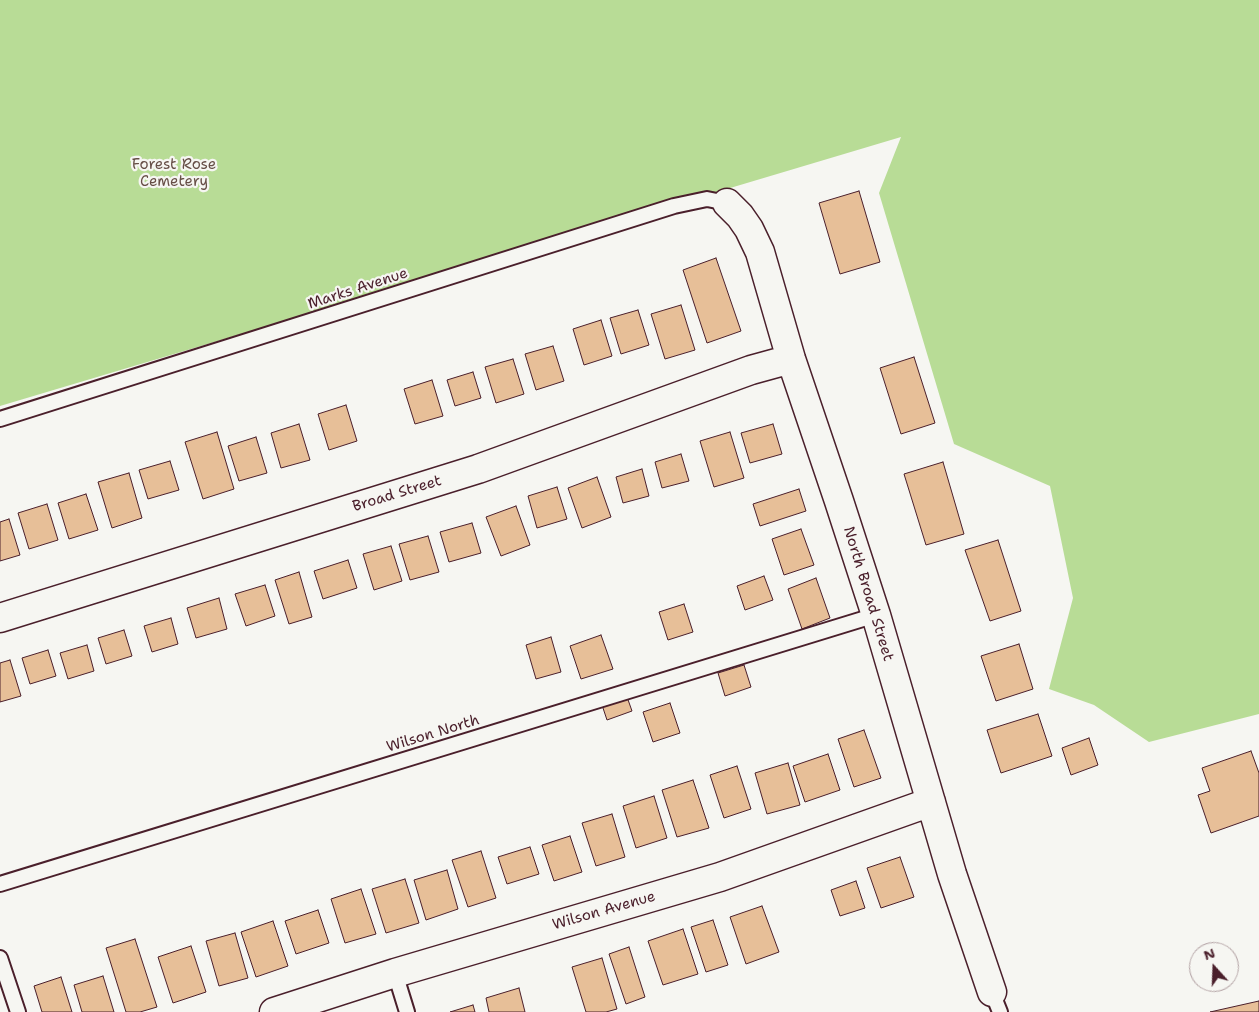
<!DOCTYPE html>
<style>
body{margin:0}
#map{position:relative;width:1259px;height:1012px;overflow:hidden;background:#f6f6f2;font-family:"Shantell Sans",sans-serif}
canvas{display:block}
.north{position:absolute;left:1189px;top:942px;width:50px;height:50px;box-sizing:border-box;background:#f6f6f2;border:1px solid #b1a0a2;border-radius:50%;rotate:340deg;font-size:14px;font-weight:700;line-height:20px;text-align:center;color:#4a1f2b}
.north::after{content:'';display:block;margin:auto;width:18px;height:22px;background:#4a1f2b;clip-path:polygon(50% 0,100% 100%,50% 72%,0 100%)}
</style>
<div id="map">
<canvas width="1259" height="1012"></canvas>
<div class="north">N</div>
</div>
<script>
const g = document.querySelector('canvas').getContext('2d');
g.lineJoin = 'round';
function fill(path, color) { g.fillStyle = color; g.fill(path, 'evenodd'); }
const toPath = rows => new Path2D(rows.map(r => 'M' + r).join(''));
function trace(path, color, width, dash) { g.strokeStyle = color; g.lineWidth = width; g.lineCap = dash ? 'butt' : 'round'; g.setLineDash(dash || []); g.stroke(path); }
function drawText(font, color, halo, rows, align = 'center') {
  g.font = font + ' "Shantell Sans",sans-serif'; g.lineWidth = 4.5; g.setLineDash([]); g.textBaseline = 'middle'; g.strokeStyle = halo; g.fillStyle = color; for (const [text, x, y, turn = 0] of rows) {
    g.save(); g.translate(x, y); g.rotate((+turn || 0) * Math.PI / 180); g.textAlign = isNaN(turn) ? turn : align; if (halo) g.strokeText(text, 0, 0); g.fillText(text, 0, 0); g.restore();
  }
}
fill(toPath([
 [0,0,1259,0,1259,714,1149,742,1094,705,1049,689,1073,598,1050,486,954,444,879,193,901,137,0,406]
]), '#b8dc96');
const building = toPath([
 [859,191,880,262,840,274,819,203,859,191],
 [716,258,741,331,707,343,683,270,716,258],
 [681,305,695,350,665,359,651,314,681,305],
 [638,310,649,345,621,354,610,318,638,310],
 [601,320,612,356,584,365,573,329,601,320],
 [553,346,564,381,536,390,525,354,553,346],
 [914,357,935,423,901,434,880,368,914,357],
 [513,359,524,394,496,403,485,367,513,359],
 [473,372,481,398,455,406,447,380,473,372],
 [432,380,443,416,415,424,404,389,432,380],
 [346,405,357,441,329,450,318,414,346,405],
 [299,424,310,460,281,468,271,433,299,424],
 [773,424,782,454,750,463,741,433,773,424],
 [217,432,234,489,203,499,185,442,217,432],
 [730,432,744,478,714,487,700,441,730,432],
 [256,437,267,473,239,481,228,446,256,437],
 [681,454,689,481,662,488,655,462,681,454],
 [170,461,179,490,148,499,139,470,170,461],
 [943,462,964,534,926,545,904,474,943,462],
 [642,469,649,496,623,503,616,477,642,469],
 [129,473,142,518,112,528,98,482,129,473],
 [597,477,611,517,582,528,568,488,597,477],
 [557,487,567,519,537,528,528,496,557,487],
 [799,489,806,511,760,526,753,504,799,489],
 [86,494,98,530,69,539,58,503,86,494],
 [47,504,58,540,29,549,18,513,47,504],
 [516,506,530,545,501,556,486,517,516,506],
 [9,519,20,555,0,561,0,522,9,519],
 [472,523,481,553,449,562,440,532,472,523],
 [801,529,814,565,784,575,772,539,801,529],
 [428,536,439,572,410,580,399,544,428,536],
 [998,540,1021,611,990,621,965,550,998,540],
 [391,546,402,581,374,590,363,554,391,546],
 [348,560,357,588,323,599,314,571,348,560],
 [299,572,312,617,289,624,275,580,299,572],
 [764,576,773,600,745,610,737,586,764,576],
 [816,578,830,618,802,629,788,589,816,578],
 [265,585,275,616,246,626,235,594,265,585],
 [219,598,227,629,196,638,187,608,219,598],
 [684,604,693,632,668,640,659,612,684,604],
 [171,618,178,644,152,652,144,626,171,618],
 [124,630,132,656,106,664,98,638,124,630],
 [601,635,613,669,581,679,570,646,601,635],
 [551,637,561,672,536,679,526,645,551,637],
 [1019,644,1033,689,996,701,981,656,1019,644],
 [87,645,94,671,68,679,60,653,87,645],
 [48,650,56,676,30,684,22,658,48,650],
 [10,660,21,696,0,702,0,663,10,660],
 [744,665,751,687,725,696,718,673,744,665],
 [626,694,632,711,607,720,601,702,626,694],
 [670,703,680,733,653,742,643,712,670,703],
 [1038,714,1052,756,1001,773,987,730,1038,714],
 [864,730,881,778,854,787,838,739,864,730],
 [1089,738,1098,765,1071,775,1062,748,1089,738],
 [1251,751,1259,773,1259,816,1211,833,1198,795,1210,791,1202,768,1251,751],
 [828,754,840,790,805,802,793,766,828,754],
 [788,763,800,805,767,814,755,773,788,763],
 [737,766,751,809,724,818,710,775,737,766],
 [693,780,709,828,677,837,662,790,693,780],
 [654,796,667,838,636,848,623,806,654,796],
 [612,814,625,857,596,866,582,823,612,814],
 [570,836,582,872,554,881,542,845,570,836],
 [530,847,539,874,507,884,498,857,530,847],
 [481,851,496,898,468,907,452,860,481,851],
 [900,857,914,897,881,908,867,868,900,857],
 [447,870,458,909,426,920,414,880,447,870],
 [405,879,419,923,386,933,372,889,405,879],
 [856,881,865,908,840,916,831,890,856,881],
 [361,889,376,934,345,943,331,899,361,889],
 [762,906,779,952,746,964,730,917,762,906],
 [318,910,329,943,296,954,285,921,318,910],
 [713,920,728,965,706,972,691,927,713,920],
 [273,921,288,966,256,977,241,932,273,921],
 [683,929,698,974,663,985,648,941,683,929],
 [235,933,248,978,219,986,206,941,235,933],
 [135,939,157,1007,140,1012,126,1012,106,948,135,939],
 [191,946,206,992,173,1003,158,957,191,946],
 [629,947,645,997,626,1004,609,954,629,947],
 [602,958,617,1009,606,1012,586,1012,572,967,602,958],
 [103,976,114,1012,82,1012,74,985,103,976],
 [61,977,72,1012,42,1012,34,986,61,977],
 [519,988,525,1012,489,1012,486,998,519,988],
 [1259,1001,1259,1012,1210,1012,1259,1001],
 [473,1005,475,1012,450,1012,473,1005]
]);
fill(building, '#e7bf98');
trace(building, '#4a1f2b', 1);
const service = toPath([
 [0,419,674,206,707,199,727,203],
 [0,884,876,615],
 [0,958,18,1012],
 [395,973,407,1012],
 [992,992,1000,1012]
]);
const minor = toPath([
 [727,203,740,216,749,229,760,252,791,359,839,501,876,615,952,874,992,992],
 [0,618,478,469,751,370,791,359],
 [274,1012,395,973,720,877,931,802]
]);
trace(service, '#4a1f2b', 18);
trace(minor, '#4a1f2b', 31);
trace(service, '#f6f6f2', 14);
trace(minor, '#f6f6f2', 28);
drawText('15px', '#664e46', '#f6f6f2', [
 ["Forest Rose",174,165],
 ["Cemetery",174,182]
]);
drawText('15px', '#4a1f2b', '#f6f6f2', [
 ["Marks Avenue",358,289,-18],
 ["Broad Street",397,494,-17],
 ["North Broad Street",868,594,73],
 ["Wilson North",433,734,-17],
 ["Wilson Avenue",604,911,-16]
]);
</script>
